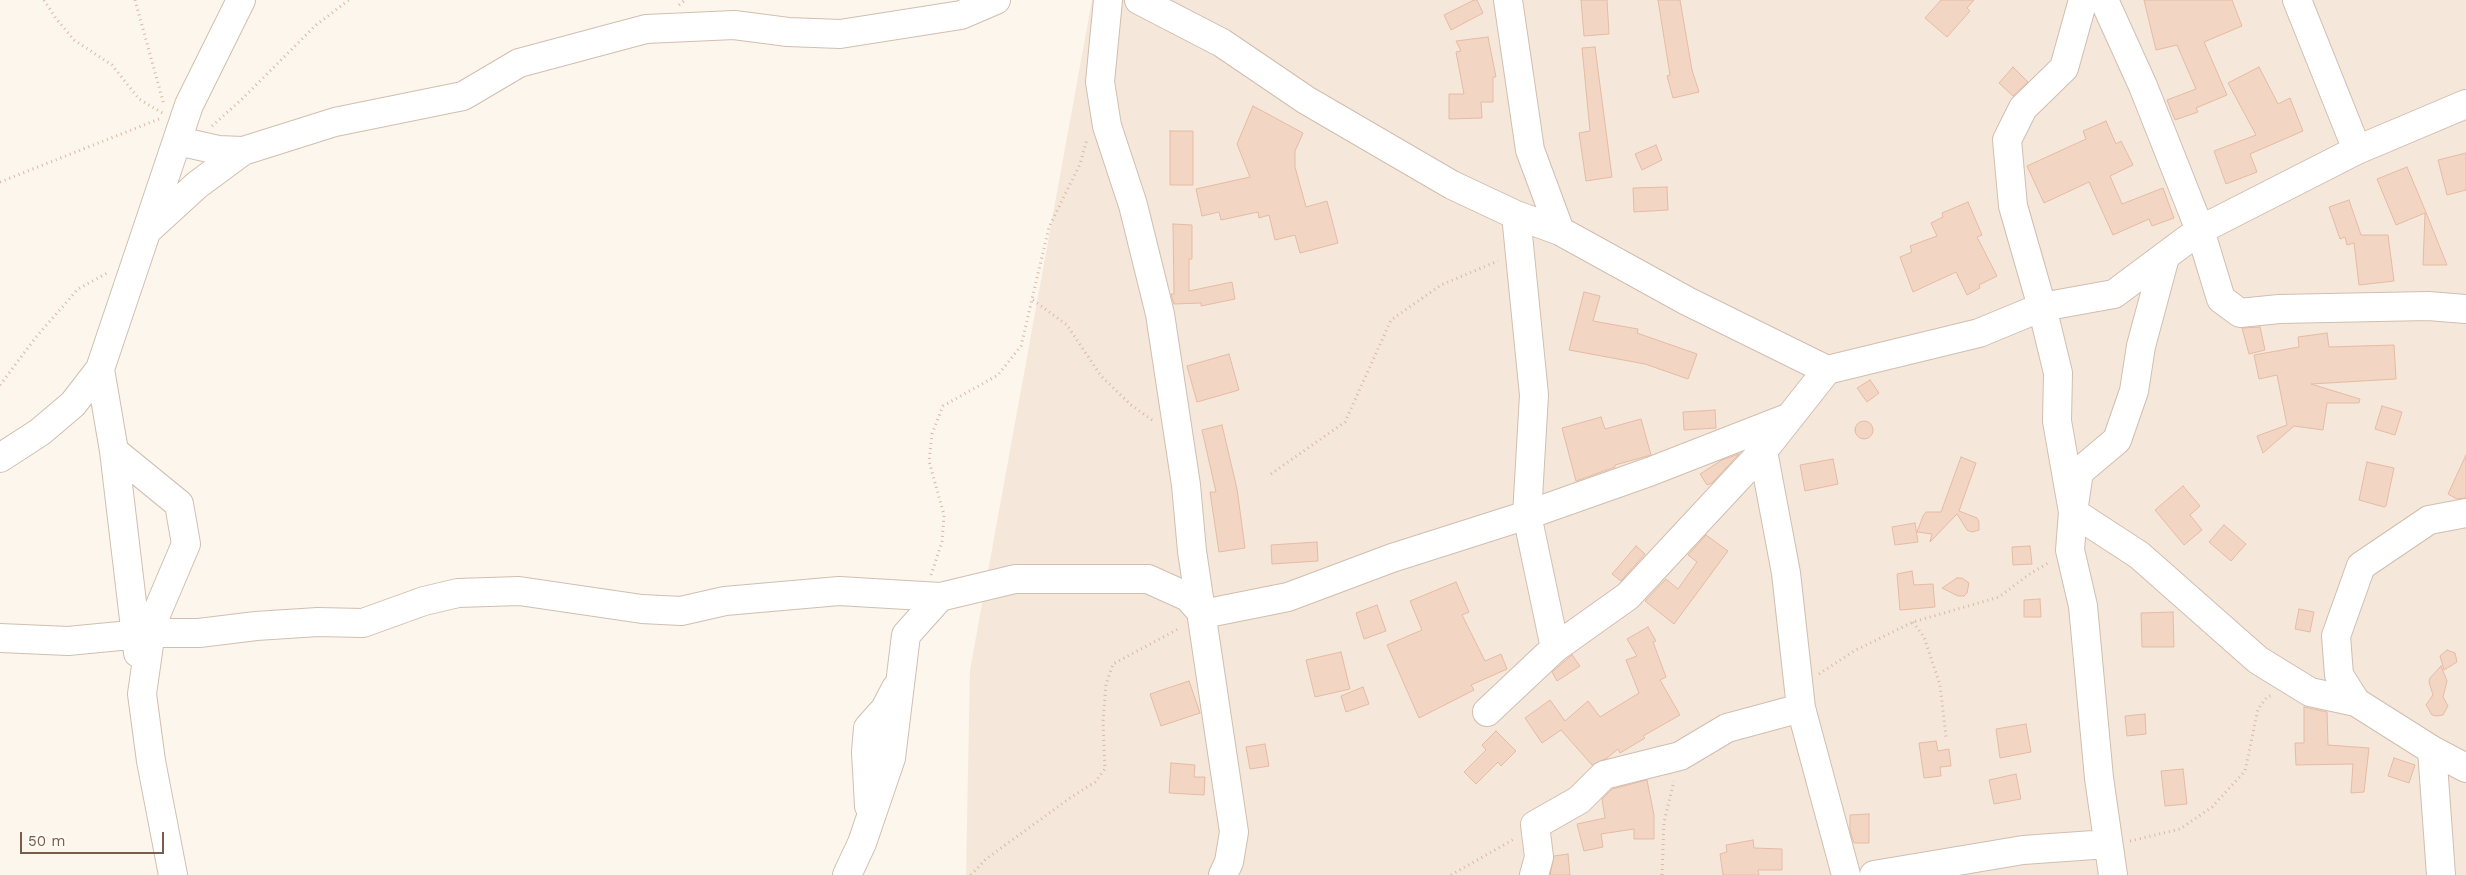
<!DOCTYPE html>
<style>
body{margin:0}
#map{position:relative;width:2466px;height:875px;overflow:hidden;background:#fdf6ec;font-family:"Work Sans",sans-serif}
canvas{display:block}
.scale{position:absolute;left:20px;top:832px;width:144px;height:22px;box-sizing:border-box;border:2px solid #7a5c4d;border-top:0;padding-left:6px;font-size:15px;line-height:18px;white-space:nowrap;color:#7a5c4d;-webkit-text-stroke:4px #fffaf3;paint-order:stroke}
</style>
<div id="map">
<canvas width="2466" height="875"></canvas>
<div class="scale">50 m</div>
</div>
<script>
const g = document.querySelector('canvas').getContext('2d');
g.lineJoin = 'round';
function fill(path, color) { g.fillStyle = color; g.fill(path, 'evenodd'); }
const toPath = rows => new Path2D(rows.map(r => 'M' + r).join(''));
function trace(path, color, width, dash) { g.strokeStyle = color; g.lineWidth = width; g.lineCap = dash ? 'butt' : 'round'; g.setLineDash(dash || []); g.stroke(path); }
fill(toPath([
 [1092,0,2466,0,2466,875,966,875,970,670]
]), '#f5e8da');
const building = toPath([
 [1474,0,1477,0,1483,13,1451,30,1444,15,1474,0],
 [1581,0,1607,0,1609,34,1584,36,1581,0],
 [1658,0,1680,0,1692,70,1699,92,1673,98,1667,76,1670,75,1658,0],
 [1941,0,1974,0,1967,8,1970,11,1947,37,1925,18,1941,0],
 [2144,0,2232,0,2242,26,2204,42,2227,95,2196,108,2198,112,2175,120,2167,100,2196,89,2177,45,2156,50,2144,0],
 [1488,37,1496,77,1493,77,1493,102,1481,102,1482,118,1449,119,1449,94,1464,94,1456,52,1461,51,1456,41,1488,37],
 [1595,47,1612,177,1586,181,1579,133,1590,131,1582,48,1595,47],
 [2013,67,2028,82,2013,96,1999,83,2013,67],
 [2259,67,2278,104,2290,98,2303,131,2250,154,2257,172,2226,184,2214,151,2256,135,2228,83,2259,67],
 [1253,106,1303,133,1295,151,1295,167,1306,207,1327,201,1338,243,1300,253,1295,235,1275,240,1269,215,1259,218,1258,212,1221,220,1219,212,1202,216,1196,189,1250,177,1237,144,1253,106],
 [2106,121,2116,144,2121,141,2133,165,2110,176,2122,204,2163,188,2174,218,2152,226,2149,219,2113,235,2089,182,2044,203,2027,166,2086,139,2083,131,2106,121],
 [1170,131,1193,131,1193,185,1170,185,1170,131],
 [1656,145,1662,160,1642,170,1635,154,1656,145],
 [2466,153,2466,190,2447,195,2438,160,2466,153],
 [2407,167,2425,210,2447,265,2423,265,2425,213,2396,225,2377,179,2407,167],
 [1667,187,1668,210,1634,212,1633,188,1667,187],
 [2349,200,2361,235,2388,235,2394,281,2359,285,2354,243,2347,245,2345,237,2340,239,2329,207,2349,200],
 [1968,202,1982,235,1977,237,1997,276,1979,285,1980,288,1967,295,1956,272,1913,292,1900,257,1912,252,1910,246,1937,236,1931,223,1943,217,1942,213,1968,202],
 [1173,224,1192,225,1192,259,1189,259,1189,291,1232,282,1235,299,1201,306,1201,303,1174,304,1171,294,1174,294,1173,224],
 [1584,292,1600,296,1593,321,1638,329,1637,333,1697,354,1688,379,1645,364,1569,350,1584,292],
 [2260,327,2265,350,2249,354,2242,328,2260,327],
 [2327,333,2329,347,2394,345,2396,379,2311,384,2360,399,2359,403,2327,403,2323,430,2294,426,2263,453,2257,436,2287,425,2277,375,2259,379,2254,355,2299,347,2298,337,2327,333],
 [1229,354,1239,390,1197,402,1187,366,1229,354],
 [1870,380,1879,393,1867,402,1857,388,1870,380],
 [2382,406,2402,412,2395,435,2375,429,2382,406],
 [1715,410,1716,428,1684,430,1683,412,1715,410],
 [1601,417,1605,429,1641,419,1651,455,1615,465,1615,467,1576,481,1562,428,1601,417],
 '1855 430a9 9 0 1 1 18 0a9 9 0 1 1-18 0Z',
 [1222,425,1237,489,1245,548,1219,552,1210,492,1216,492,1202,430,1222,425],
 [1739,454,1712,483,1707,485,1700,474,1722,460,1739,454],
 [2466,455,2466,498,2457,499,2448,494,2466,455],
 [1961,457,1976,463,1959,511,1977,518,1979,522,1979,530,1972,532,1967,530,1957,514,1930,542,1932,534,1917,532,1923,516,1926,512,1941,512,1961,457],
 [1833,459,1838,484,1805,491,1800,465,1833,459],
 [2367,462,2394,468,2386,506,2384,507,2359,500,2367,462],
 [2183,486,2200,506,2190,515,2202,530,2184,545,2155,510,2183,486],
 [1915,523,1918,542,1895,545,1892,527,1915,523],
 [2224,525,2246,544,2231,561,2209,542,2224,525],
 [1706,535,1728,551,1674,624,1645,601,1666,579,1678,589,1697,562,1688,555,1706,535],
 [1317,542,1318,561,1272,564,1271,545,1317,542],
 [1636,546,1645,554,1621,581,1612,574,1636,546],
 [2030,546,2032,564,2013,565,2012,547,2030,546],
 [1912,571,1914,585,1933,584,1935,607,1900,610,1897,574,1912,571],
 [1957,578,1962,578,1969,583,1967,593,1964,596,1958,596,1942,588,1957,578],
 [1456,582,1469,612,1462,615,1485,661,1501,654,1507,669,1471,685,1474,690,1419,718,1387,645,1422,630,1410,601,1456,582],
 [2040,599,2041,617,2024,617,2024,600,2040,599],
 [1377,605,1386,631,1364,639,1356,613,1377,605],
 [2299,609,2314,612,2310,632,2295,629,2299,609],
 [2173,612,2174,647,2142,647,2141,613,2173,612],
 [1648,627,1656,641,1653,642,1666,677,1660,680,1680,715,1643,736,1645,738,1620,753,1618,749,1607,758,1592,765,1561,730,1542,743,1525,718,1550,700,1565,721,1588,701,1600,717,1639,693,1626,660,1637,656,1627,639,1648,627],
 [2447,650,2455,653,2457,662,2444,670,2440,656,2447,650],
 [1341,652,1350,689,1315,697,1306,660,1341,652],
 [1572,655,1580,666,1557,681,1552,672,1572,655],
 [2441,666,2447,681,2443,697,2448,706,2443,715,2437,716,2432,715,2426,705,2433,695,2429,682,2430,678,2441,666],
 [1189,681,1200,713,1161,726,1150,694,1189,681],
 [1363,687,1369,704,1346,712,1341,696,1363,687],
 [2304,707,2327,712,2328,745,2369,748,2364,792,2351,793,2353,764,2296,765,2295,743,2304,743,2304,707],
 [2145,714,2146,734,2127,736,2125,716,2145,714],
 [2026,724,2031,752,2000,758,1996,729,2026,724],
 [1496,731,1516,751,1501,766,1498,762,1476,784,1464,772,1486,750,1482,745,1496,731],
 [1936,741,1938,751,1949,749,1951,766,1940,767,1941,776,1924,778,1919,743,1936,741],
 [1265,744,1269,766,1250,769,1246,747,1265,744],
 [2394,758,2415,765,2409,783,2388,776,2394,758],
 [1171,763,1195,765,1194,777,1205,777,1204,795,1169,793,1171,763],
 [2183,769,2187,804,2165,806,2161,771,2183,769],
 [2016,774,2021,799,1994,804,1989,780,2016,774],
 [1647,780,1654,815,1654,839,1634,839,1634,829,1601,834,1603,847,1584,851,1577,824,1605,818,1602,799,1612,789,1647,780],
 [1869,814,1869,843,1854,843,1850,831,1850,815,1869,814],
 [1753,840,1754,848,1782,849,1782,870,1758,870,1759,875,1723,875,1720,854,1727,852,1726,845,1753,840],
 [1568,854,1570,875,1550,875,1554,856,1568,854]
]);
fill(building, '#f3d5c3');
trace(building, '#e6bba3', 1);
const minor = toPath([
 [1108,0,1100,82,1107,126,1133,205,1160,314,1186,485,1192,551,1234,832,1229,862,1223,875],
 [1139,0,1222,43,1306,100,1452,185,1516,215,1560,231,1687,301,1827,370,1979,333,2042,307,2114,294,2200,230,2357,150,2466,104],
 [1508,0,1530,150,1560,231],
 [2083,0,2064,68,2023,108,2007,140,2013,206,2042,307,2058,373,2057,421,2073,512,2139,555,2258,660,2310,692,2356,702,2432,750,2466,768],
 [2104,0,2143,86,2200,230,2221,299,2240,313,2279,309,2428,306,2466,309],
 [2297,0,2357,150],
 [178,141,218,150,243,151,335,122,463,96,519,63,646,29,734,25,788,32,840,34,961,15,996,0],
 [1516,215,1534,395,1527,515,1555,648],
 [150,228,197,185,243,151],
 [1827,370,1763,451,1786,573,1801,708,1846,875],
 [114,451,138,653],
 [0,458,40,432,73,404,100,369],
 [0,638,68,641,151,633,199,633,256,626,318,622,363,623,424,601,458,593,519,591,642,609,681,611,725,601,839,591,940,597],
 [2356,702,2339,675,2336,636,2361,566,2429,520,2466,513],
 [1487,712,1555,648,1628,596,1763,451],
 [2432,750,2441,875],
 [869,806,866,752,868,728,885,709,896,688],
 [173,875,151,761,142,694,152,624,186,544,179,504,114,451,100,369,189,105,241,0],
 [847,875,862,843,891,758,906,635,940,597,1015,579,1148,579,1188,597,1203,614,1288,597,1392,558,1527,515,1649,472,1790,417],
 [1534,875,1539,857,1535,825,1579,800,1604,775,1680,756,1727,728,1801,708],
 [1874,875,2023,850,2108,844],
 [2113,875,2099,778,2083,606,2070,550,2073,512,2079,472,2117,440,2134,391,2141,346,2165,257]
]);
trace(minor, '#d1beb0', 30);
trace(toPath([
 [44,0,55,17,74,40,112,65,139,99,164,114],
 [135,0,164,105],
 [679,5,685,0],
 [212,126,241,100,316,25,349,0],
 [0,182,159,119],
 [1033,300,1067,325,1101,376,1131,405,1152,420],
 [0,385,36,337,78,289,109,272],
 [1271,474,1345,422,1391,320,1441,285,1498,261],
 [931,575,942,542,944,515,929,461,932,434,943,406,998,375,1021,346,1049,227,1080,164,1087,139],
 [1913,622,1924,637,1940,685,1946,737],
 [1819,674,1854,651,1913,622,1999,597,2031,573,2050,562],
 [2130,841,2180,829,2212,807,2245,771,2258,709,2267,697,2273,695],
 [971,875,986,859,1070,798,1095,782,1105,769,1103,722,1106,684,1113,664,1180,628],
 [1451,875,1514,839],
 [1662,875,1664,822,1674,781]
]), '#d9b8a5', 3, [1, 4]);
trace(minor, '#fff', 28);
</script>
